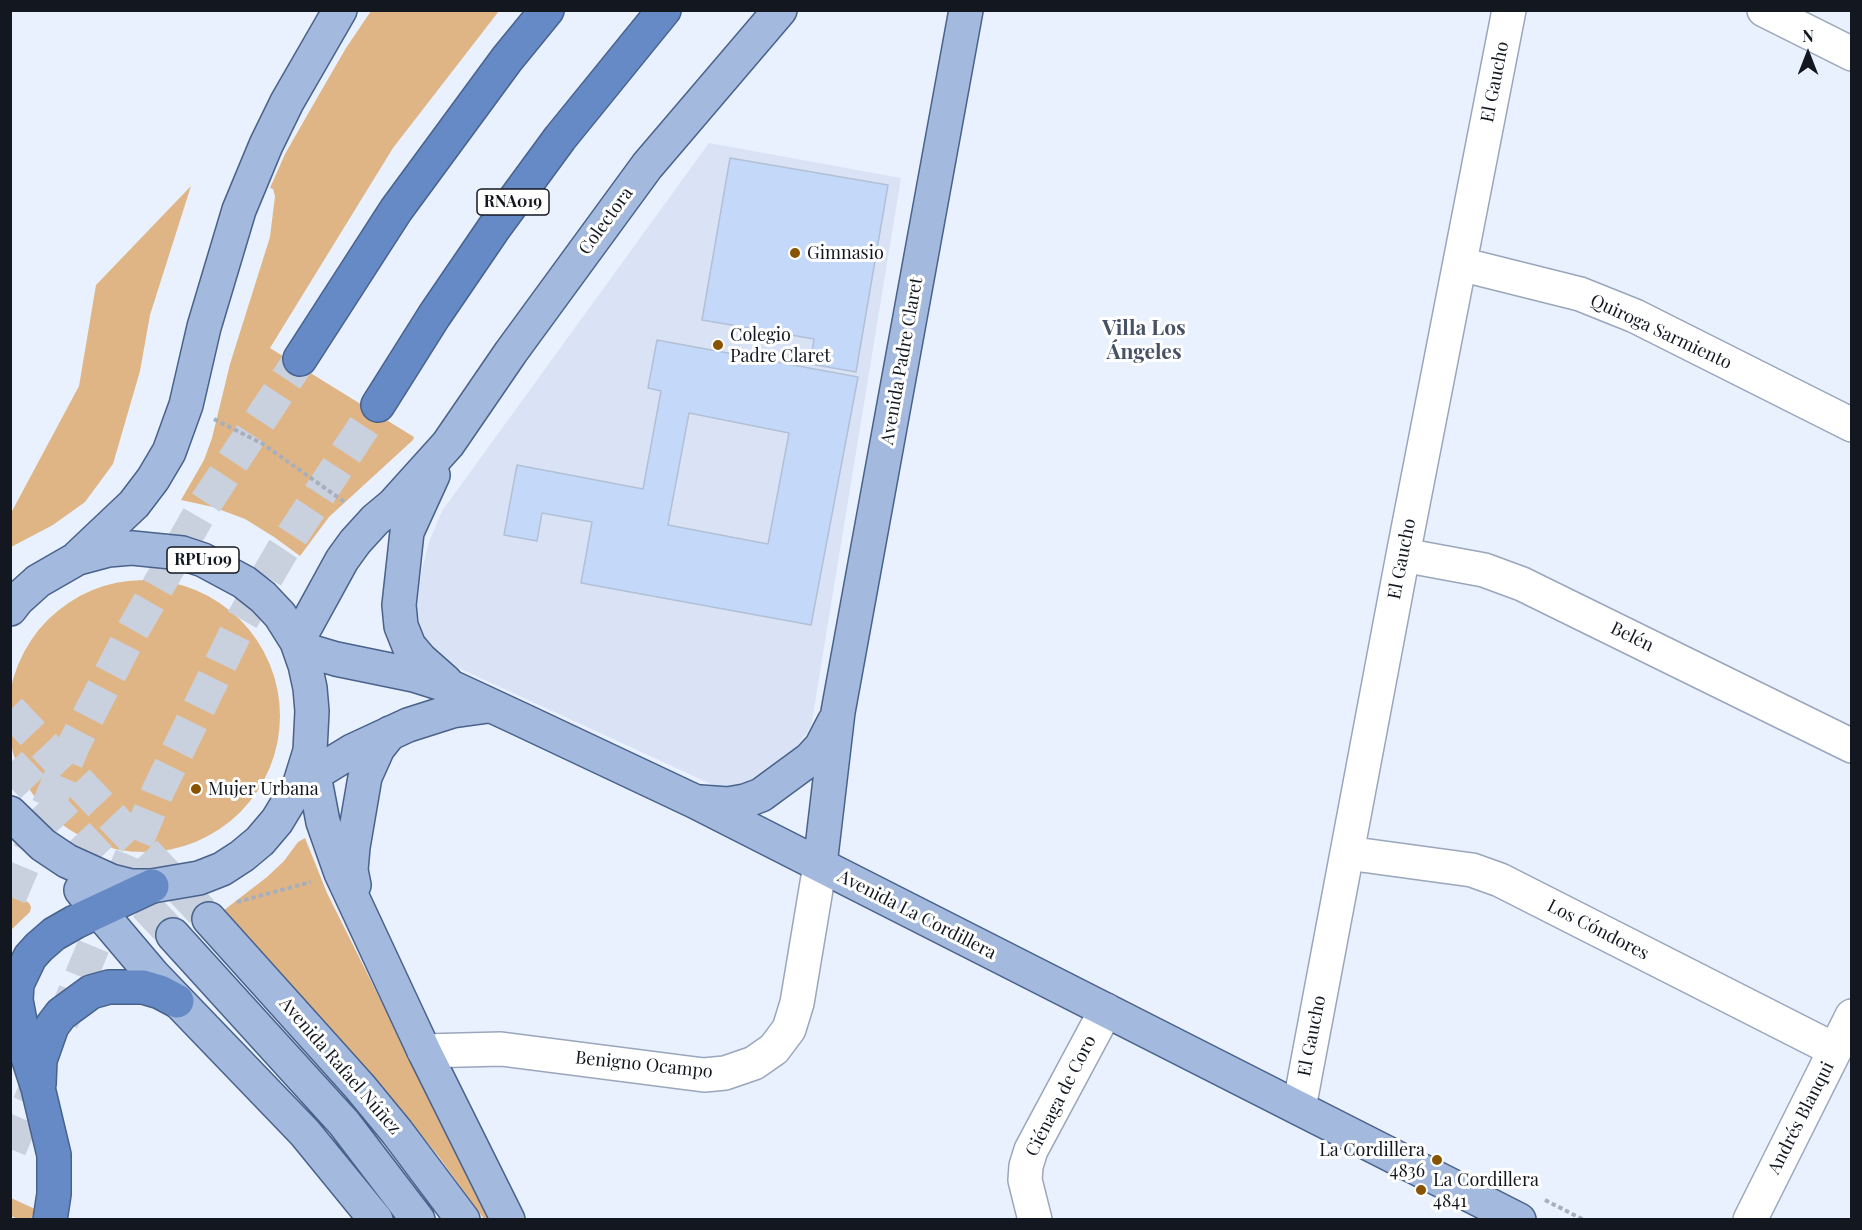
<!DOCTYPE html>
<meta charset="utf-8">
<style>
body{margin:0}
#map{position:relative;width:1862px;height:1230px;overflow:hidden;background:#e9f1ff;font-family:"Playfair Display",serif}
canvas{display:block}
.frame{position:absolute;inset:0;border:12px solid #131820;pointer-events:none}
.north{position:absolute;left:1778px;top:24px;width:60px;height:60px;-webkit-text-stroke:4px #fff;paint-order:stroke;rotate:0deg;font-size:16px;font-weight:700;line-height:24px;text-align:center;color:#131820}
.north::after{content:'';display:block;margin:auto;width:21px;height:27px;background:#131820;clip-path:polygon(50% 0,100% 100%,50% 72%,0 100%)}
</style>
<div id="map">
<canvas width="1862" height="1230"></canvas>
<div class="frame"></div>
<div class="north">N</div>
</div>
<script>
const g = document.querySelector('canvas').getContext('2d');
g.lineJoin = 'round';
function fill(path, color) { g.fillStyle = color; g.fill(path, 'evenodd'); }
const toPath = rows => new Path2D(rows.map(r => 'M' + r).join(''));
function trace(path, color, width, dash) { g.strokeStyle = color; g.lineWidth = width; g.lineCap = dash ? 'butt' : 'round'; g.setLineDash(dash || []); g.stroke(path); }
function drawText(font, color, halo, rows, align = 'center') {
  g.font = font + ' "Playfair Display",serif'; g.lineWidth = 6; g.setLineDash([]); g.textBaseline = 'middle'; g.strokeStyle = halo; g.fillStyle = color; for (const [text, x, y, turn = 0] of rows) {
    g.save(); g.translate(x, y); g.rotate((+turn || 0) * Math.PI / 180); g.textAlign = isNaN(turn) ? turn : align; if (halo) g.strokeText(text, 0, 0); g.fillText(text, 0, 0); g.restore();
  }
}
fill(toPath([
 [709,143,901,178,811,727,788,758,761,777,726,791,439,659,420,635,417,608,421,573,429,542,442,511]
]), '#d9e3f5');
fill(toPath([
 [371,11,499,11,393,148,270,348,414,437,413,440,329,517,300,556,274,537,245,519,213,507,181,500,204,460,212,438,230,364,270,237,275,196,273,189,270,188,285,154,309,112,346,48],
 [191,186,150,315,140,371,113,464,85,502,53,525,11,547,11,513,79,386,96,285],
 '8 716a136 136 0 1 1 272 0a136 136 0 1 1-272 0Z',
 [305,838,327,893,399,1037,495,1219,484,1219,439,1157,384,1089,346,1047,219,914,267,877,284,861,298,842],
 [11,891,29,903,31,907,30,912,11,930],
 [11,1198,35,1209,31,1219,18,1219,11,1216]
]), '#e0b585');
const building = toPath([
 [730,158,888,185,856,372,810,364,814,339,702,320,730,158],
 [657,340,858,377,811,625,581,583,592,522,542,513,537,541,504,535,517,465,643,489,661,391,648,388,657,340],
 [689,413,789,433,768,544,668,525,689,413]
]);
fill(building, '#c4d8f9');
trace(building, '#b2c0d6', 1.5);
trace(toPath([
 [10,710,209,919],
 [10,763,173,935]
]), '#c9d0de', 33, [33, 16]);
trace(toPath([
 [10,897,74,744,129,637,205,504,300,359],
 [62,1022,158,791,242,620,282,551,378,405],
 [10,1149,43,1070]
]), '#c9d0de', 33, [33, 16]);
const minor = toPath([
 [1764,10,1852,54],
 [1460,264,1580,294,1635,316,1852,425],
 [1403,555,1484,570,1522,584,1852,746],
 [1347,853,1472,870,1500,880,1835,1050],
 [424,1051,501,1049,704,1075,725,1073,754,1063,774,1049,789,1029,797,1003,820,865],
 [1299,1108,1403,555,1509,10],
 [1035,1220,1025,1180,1026,1166,1031,1150,1106,1010],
 [1750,1220,1852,1016]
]);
const major = toPath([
 [433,475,407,532,399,605,401,626,409,646,420,659,446,682],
 [78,557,134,504,153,479,169,452,186,405,204,327,239,210,266,145,287,102,340,10],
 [10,609,17,600,38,581,78,558,108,550,132,548,182,553,203,560,244,582,263,597,280,615,297,642,305,665,310,688,312,711,310,751,300,783,277,821,260,841,242,856,222,869,199,878,152,886,131,886,111,881,67,861,43,845,10,813],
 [297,642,342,560,355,542,375,520,393,505,448,444,511,352,647,166,780,10],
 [299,648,336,659,414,675,449,686,520,719,694,801,1519,1220],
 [310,754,323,822,341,873,424,1051,508,1220],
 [300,783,352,751,408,725,452,711,488,706],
 [700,802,728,804,745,801,761,795,810,759,821,747,834,722],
 [820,865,838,712,966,10],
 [354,885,351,870,353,847,365,777,378,748,390,733],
 [81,890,153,975,305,1133,376,1220],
 [209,919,360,1087,397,1132,463,1220],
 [173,935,344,1123,418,1220]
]);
const highway = toPath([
 [300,359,396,210,507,59,547,10],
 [378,405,434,316,494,228,560,138,664,10],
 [39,1084,40,1060,52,1026,61,1014,91,992,109,987,143,987,160,992,177,1001],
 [50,1220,54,1194,54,1155,38,1088,25,1048,16,1000,17,984,30,957,39,947,54,934,75,922,152,886]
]);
trace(minor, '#99a6bb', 36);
trace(major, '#49628c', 36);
trace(highway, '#49628c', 36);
trace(toPath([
 [214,419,263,444,346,503],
 [237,902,311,882],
 [1545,1200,1584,1220]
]), '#a8afbc', 4, [4.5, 3]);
trace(minor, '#fff', 33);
trace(major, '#a3b9dd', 33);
trace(highway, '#668ac6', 33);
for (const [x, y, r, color] of [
 [795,253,6,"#885400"],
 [718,345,6,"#885400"],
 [196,789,6,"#885400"],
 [1437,1160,6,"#885400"],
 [1421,1190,6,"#885400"]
]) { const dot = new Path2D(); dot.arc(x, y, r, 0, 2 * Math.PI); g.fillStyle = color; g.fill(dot); trace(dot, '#fff', 2); }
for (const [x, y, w] of [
 [513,202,72],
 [203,560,72]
]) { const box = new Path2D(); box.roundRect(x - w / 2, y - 13, w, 26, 4.5); g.fillStyle = '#fff'; g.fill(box); trace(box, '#131820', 1.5); }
drawText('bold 16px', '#131820', null, [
 ["RNA019",513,202],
 ["RPU109",203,560]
]);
drawText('18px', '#131820', '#fff', [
 ["El Gaucho",1495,82,-79],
 ["Colectora",606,221,-54],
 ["Quiroga Sarmiento",1661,332,25],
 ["Avenida Padre Claret",902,361,-80],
 ["El Gaucho",1402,559,-79],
 ["Belén",1632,637,26],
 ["Avenida La Cordillera",917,915,27],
 ["Los Cóndores",1598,930,27],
 ["El Gaucho",1312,1036,-79],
 ["Benigno Ocampo",644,1065,6],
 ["Avenida Rafael Núñez",340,1066,49],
 ["Ciénaga de Coro",1061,1096,-63],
 ["Andrés Blanqui",1801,1118,-63]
]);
drawText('18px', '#131820', '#fff', [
 ["Gimnasio",807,253],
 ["Colegio",730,335],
 ["Padre Claret",730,356],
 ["Mujer Urbana",208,789],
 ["La Cordillera",1425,1150,"right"],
 ["4836",1425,1171,"right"],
 ["La Cordillera",1433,1180],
 ["4841",1433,1201]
], 'left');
drawText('bold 21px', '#475265', '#fff', [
 ["Villa Los",1144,328],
 ["Ángeles",1144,352]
]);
</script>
